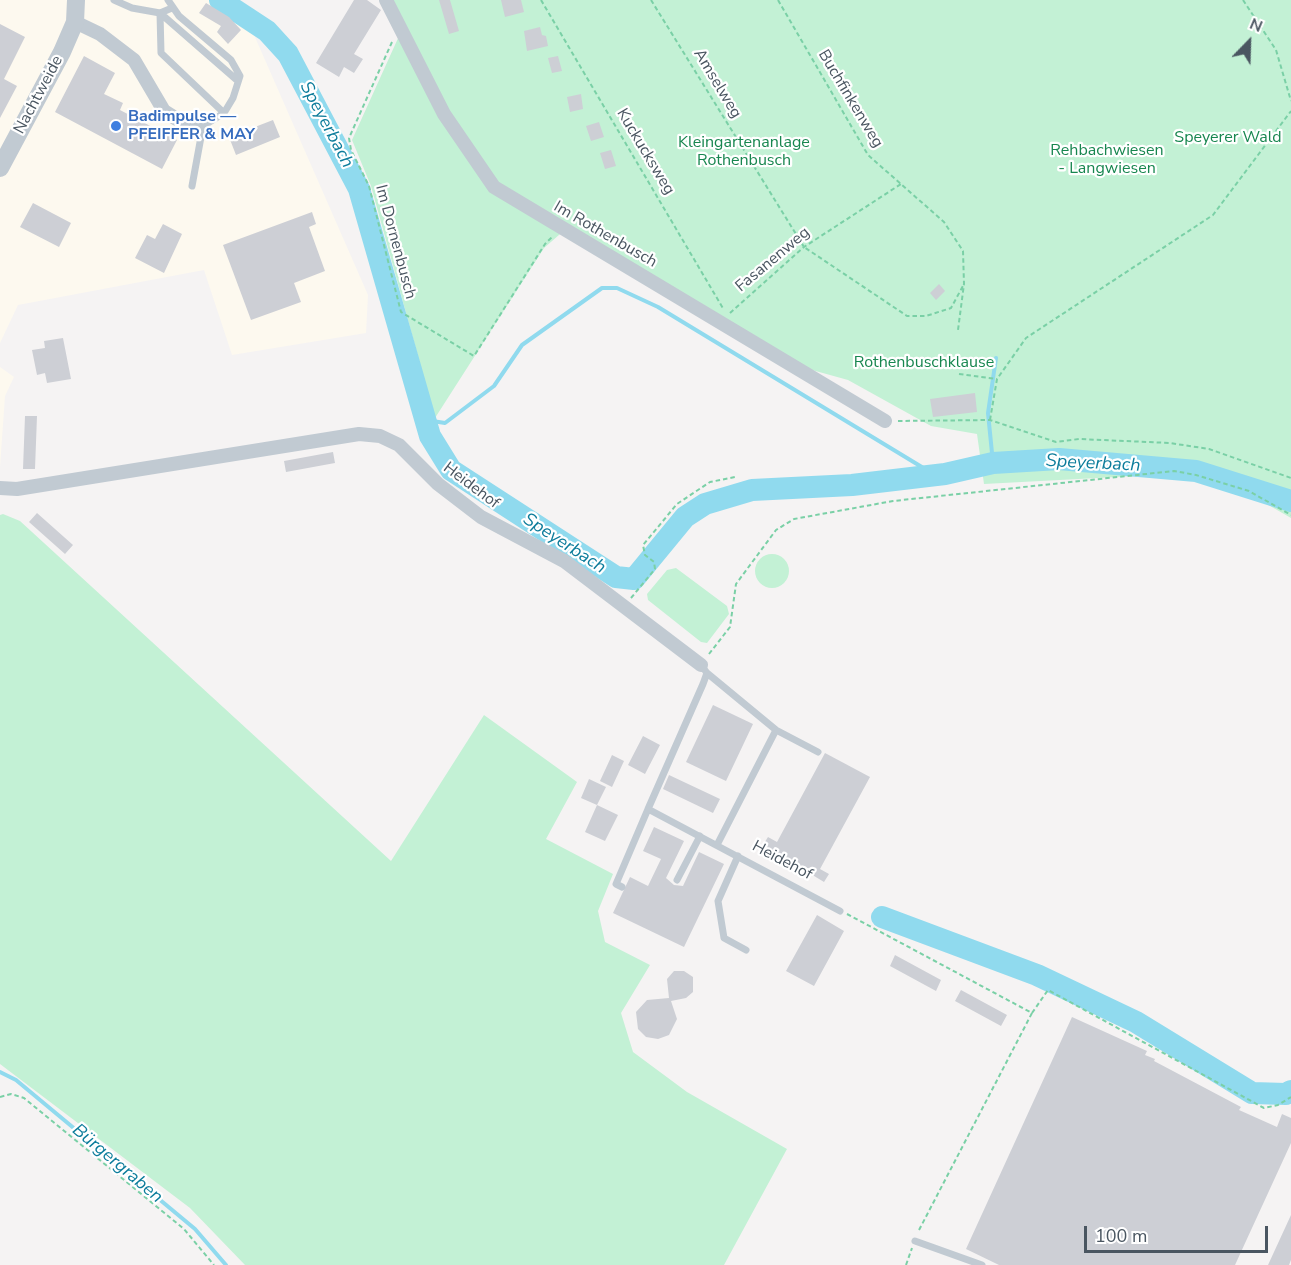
<!DOCTYPE html>
<meta charset="utf-8">
<style>
body{margin:0}
#map{position:relative;width:1291px;height:1265px;overflow:hidden;background:#f5f3f3;font-family:"Nunito Sans",sans-serif}
canvas{display:block}
.north{position:absolute;left:1219px;top:12px;width:60px;height:60px;-webkit-text-stroke:4px #fff;paint-order:stroke;rotate:23deg;font-size:16px;font-weight:700;line-height:24px;text-align:center;color:#4a5661}
.north::after{content:'';display:block;margin:auto;width:21px;height:27px;background:#4a5661;clip-path:polygon(50% 0,100% 100%,50% 72%,0 100%)}
.scale{position:absolute;left:1084px;top:1226px;width:184px;height:27px;box-sizing:border-box;border:3px solid #4a5661;border-top:0;padding-left:8px;font-size:18px;line-height:21px;white-space:nowrap;color:#4a5661;-webkit-text-stroke:4px #fff;paint-order:stroke}
</style>
<div id="map">
<canvas width="1291" height="1265"></canvas>
<div class="north">N</div>
<div class="scale">100 m</div>
</div>
<script>
const g = document.querySelector('canvas').getContext('2d');
g.lineJoin = 'round';
function fill(path, color) { g.fillStyle = color; g.fill(path, 'evenodd'); }
const toPath = rows => new Path2D(rows.map(r => 'M' + r).join(''));
function trace(path, color, width, dash) { g.strokeStyle = color; g.lineWidth = width; g.lineCap = dash ? 'butt' : 'round'; g.setLineDash(dash || []); g.stroke(path); }
function drawText(font, color, halo, rows, align = 'center') {
  g.font = font + ' "Nunito Sans",sans-serif'; g.lineWidth = 4.5; g.setLineDash([]); g.textBaseline = 'middle'; g.strokeStyle = halo; g.fillStyle = color; for (const [text, x, y, turn = 0] of rows) {
    g.save(); g.translate(x, y); g.rotate((+turn || 0) * Math.PI / 180); g.textAlign = isNaN(turn) ? turn : align; if (halo) g.strokeText(text, 0, 0); g.fillText(text, 0, 0); g.restore();
  }
}
fill(toPath([
 [0,0,209,0,251,28,368,295,366,333,232,355,204,270,18,305,0,343],
 [0,367,14,377,5,396,0,467]
]), '#fdf9ef');
fill(toPath([
 [391,0,1291,0,1291,518,1211,472,984,484,977,434,931,426,848,380,812,370,583,233,567,228,544,248,435,418,371,186,352,140,404,25],
 [3,514,20,521,391,861,484,715,577,782,546,839,613,874,598,911,605,942,650,965,621,1013,633,1052,687,1092,787,1149,724,1265,245,1265,190,1208,0,1064,0,515],
 '755 571a17 17 0 1 1 34 0a17 17 0 1 1-34 0Z',
 [676,568,727,606,729,614,707,643,701,642,648,600,647,594,667,570]
]), '#c3f1d5');
trace(toPath([
 [426,420,445,423,494,386,522,345,602,288,617,288,658,307,935,475],
 [993,463,988,413,996,358],
 [0,1072,16,1080,195,1229,226,1265]
]), '#90daee', 4);
trace(toPath([
 [220,0,267,31,288,54,359,189,430,436,451,470,616,577,634,579,685,517,705,504,752,490,852,485,945,474,993,463,1059,459,1196,471,1291,501],
 [882,917,1037,975,1136,1022,1252,1093,1286,1094,1291,1091]
]), '#90daee', 22);
fill(toPath([
 [354,0,367,0,381,10,354,54,363,59,354,73,344,67,339,77,316,63],
 [439,0,450,0,459,31,449,34],
 [501,0,521,0,524,12,505,17],
 [206,3,229,17,241,30,228,44,217,32,221,26,199,13],
 [0,24,25,37,4,79,17,86,0,118],
 [540,27,542,35,546,36,548,46,527,51,524,31],
 [84,56,115,73,104,94,123,103,120,110,177,140,162,169,55,112],
 [558,56,562,71,552,73,548,58],
 [581,94,583,109,570,112,567,97],
 [273,120,280,137,236,155,229,137],
 [599,122,604,137,591,141,586,126],
 [611,150,616,166,605,169,600,153],
 [33,203,71,223,59,247,20,227],
 [312,212,316,224,309,227,325,271,294,283,301,302,251,320,223,245],
 [163,224,182,234,164,273,135,258,147,235,155,239],
 [939,284,945,291,936,300,930,293],
 [63,338,71,379,47,383,45,373,37,375,32,350,45,348,44,341],
 [975,393,977,412,933,417,930,399],
 [25,416,37,416,35,469,23,469],
 [333,452,335,463,286,472,284,461],
 [37,513,73,545,65,554,29,522],
 [713,705,753,724,726,781,686,762],
 [643,736,660,745,645,774,628,765],
 [825,753,870,777,820,869,829,874,824,882,763,845,768,837,777,842],
 [612,755,624,761,612,787,600,781],
 [669,775,720,799,713,813,663,789],
 [589,779,606,787,597,805,581,798],
 [597,805,618,815,605,841,585,832],
 [654,827,684,841,666,878,674,885,683,886,699,852,724,864,684,947,613,913,630,877,648,886,661,859,643,851],
 [817,915,844,931,814,986,786,971],
 [895,955,941,980,936,991,890,966],
 [674,971,684,971,693,977,693,992,686,998,671,1001,677,1019,669,1035,658,1039,646,1037,638,1029,636,1012,647,1000,669,998,667,979],
 [961,990,1007,1015,1001,1026,955,1001],
 [1072,1017,1147,1051,1145,1055,1155,1059,1154,1061,1241,1107,1239,1110,1277,1127,1282,1114,1291,1118,1291,1143,1235,1265,999,1265,966,1249],
 [1291,1215,1291,1260,1289,1265,1268,1265]
]), '#cdcfd5');
trace(toPath([
 [541,0,724,310],
 [651,0,804,247,907,316,926,316,951,308,964,284],
 [778,0,868,155,944,222,963,251,964,284,958,330],
 [1243,0,1276,50,1291,101],
 [392,42,349,138,351,150,369,186,401,312,474,356,545,244,553,236],
 [730,313,804,247,901,184],
 [959,374,997,379],
 [990,420,997,379,1026,338,1213,215,1291,111],
 [898,421,990,420,1056,442,1079,439,1170,443,1209,449,1291,478],
 [631,598,655,569,654,562,645,555,643,545,677,504,710,482,735,477],
 [709,654,730,627,736,584,776,530,794,519,893,501,1174,471,1196,475,1249,491,1291,515],
 [847,914,1032,1013,918,1232],
 [1032,1013,1048,990,1264,1108,1278,1105,1291,1097],
 [0,1097,11,1094,24,1098,184,1229,214,1265],
 [906,1265,912,1248]
]), '#7ad0a6', 2, [4.5, 3]);
trace(toPath([
 [114,0,132,8,160,13,172,8],
 [168,0,179,16,231,60,240,76,233,98,224,113,203,126,192,186],
 [160,13,161,53,224,113],
 [160,13,238,81],
 [701,665,707,673,703,684,648,809,840,911],
 [707,673,776,730,818,752],
 [717,845,776,730],
 [738,856,718,901,724,938,746,950],
 [677,880,700,836],
 [622,887,616,884,648,809],
 [915,1241,982,1265]
]), '#c1cad2', 7);
trace(toPath([
 [386,0,444,114,494,187,885,421],
 [75,22,100,34,134,60,164,111,183,123,203,126],
 [0,488,17,489,359,434,380,436,399,445,438,484,481,517,564,561,701,665]
]), '#c1cad2', 14);
trace(toPath([
 [0,168,62,52,75,22,76,0]
]), '#c1cad2', 18);
for (const [x, y, r, color] of [
 [116,126,6,"#3f7fe0"]
]) { const dot = new Path2D(); dot.arc(x, y, r, 0, 2 * Math.PI); g.fillStyle = color; g.fill(dot); trace(dot, '#fff', 2); }
drawText('16px', '#4a5661', '#fff', [
 ["Amselweg",717,84,59],
 ["Nachtweide",39,95,-62],
 ["Buchfinkenweg",850,99,59],
 ["Kuckucksweg",645,152,59],
 ["Im Rothenbusch",605,235,30],
 ["Im Dornenbusch",395,242,75],
 ["Fasanenweg",773,260,-40],
 ["Heidehof",471,486,37],
 ["Heidehof",782,861,28]
]);
drawText('bold 16px', '#366cbe', '#fff', [
 ["Badimpulse —",128,117],
 ["PFEIFFER & MAY",128,135]
], 'left');
drawText('16px', '#17864f', '#fff', [
 ["Speyerer Wald",1228,138],
 ["Kleingartenanlage",744,143],
 ["Rothenbusch",744,161],
 ["Rehbachwiesen",1107,151],
 ["- Langwiesen",1107,169],
 ["Rothenbuschklause",924,363]
]);
drawText('italic 18px', '#0c7c9b', '#fff', [
 ["Speyerbach",326,125,62],
 ["Speyerbach",1093,464,3],
 ["Speyerbach",564,544,33],
 ["Bürgergraben",117,1164,40]
]);
</script>
